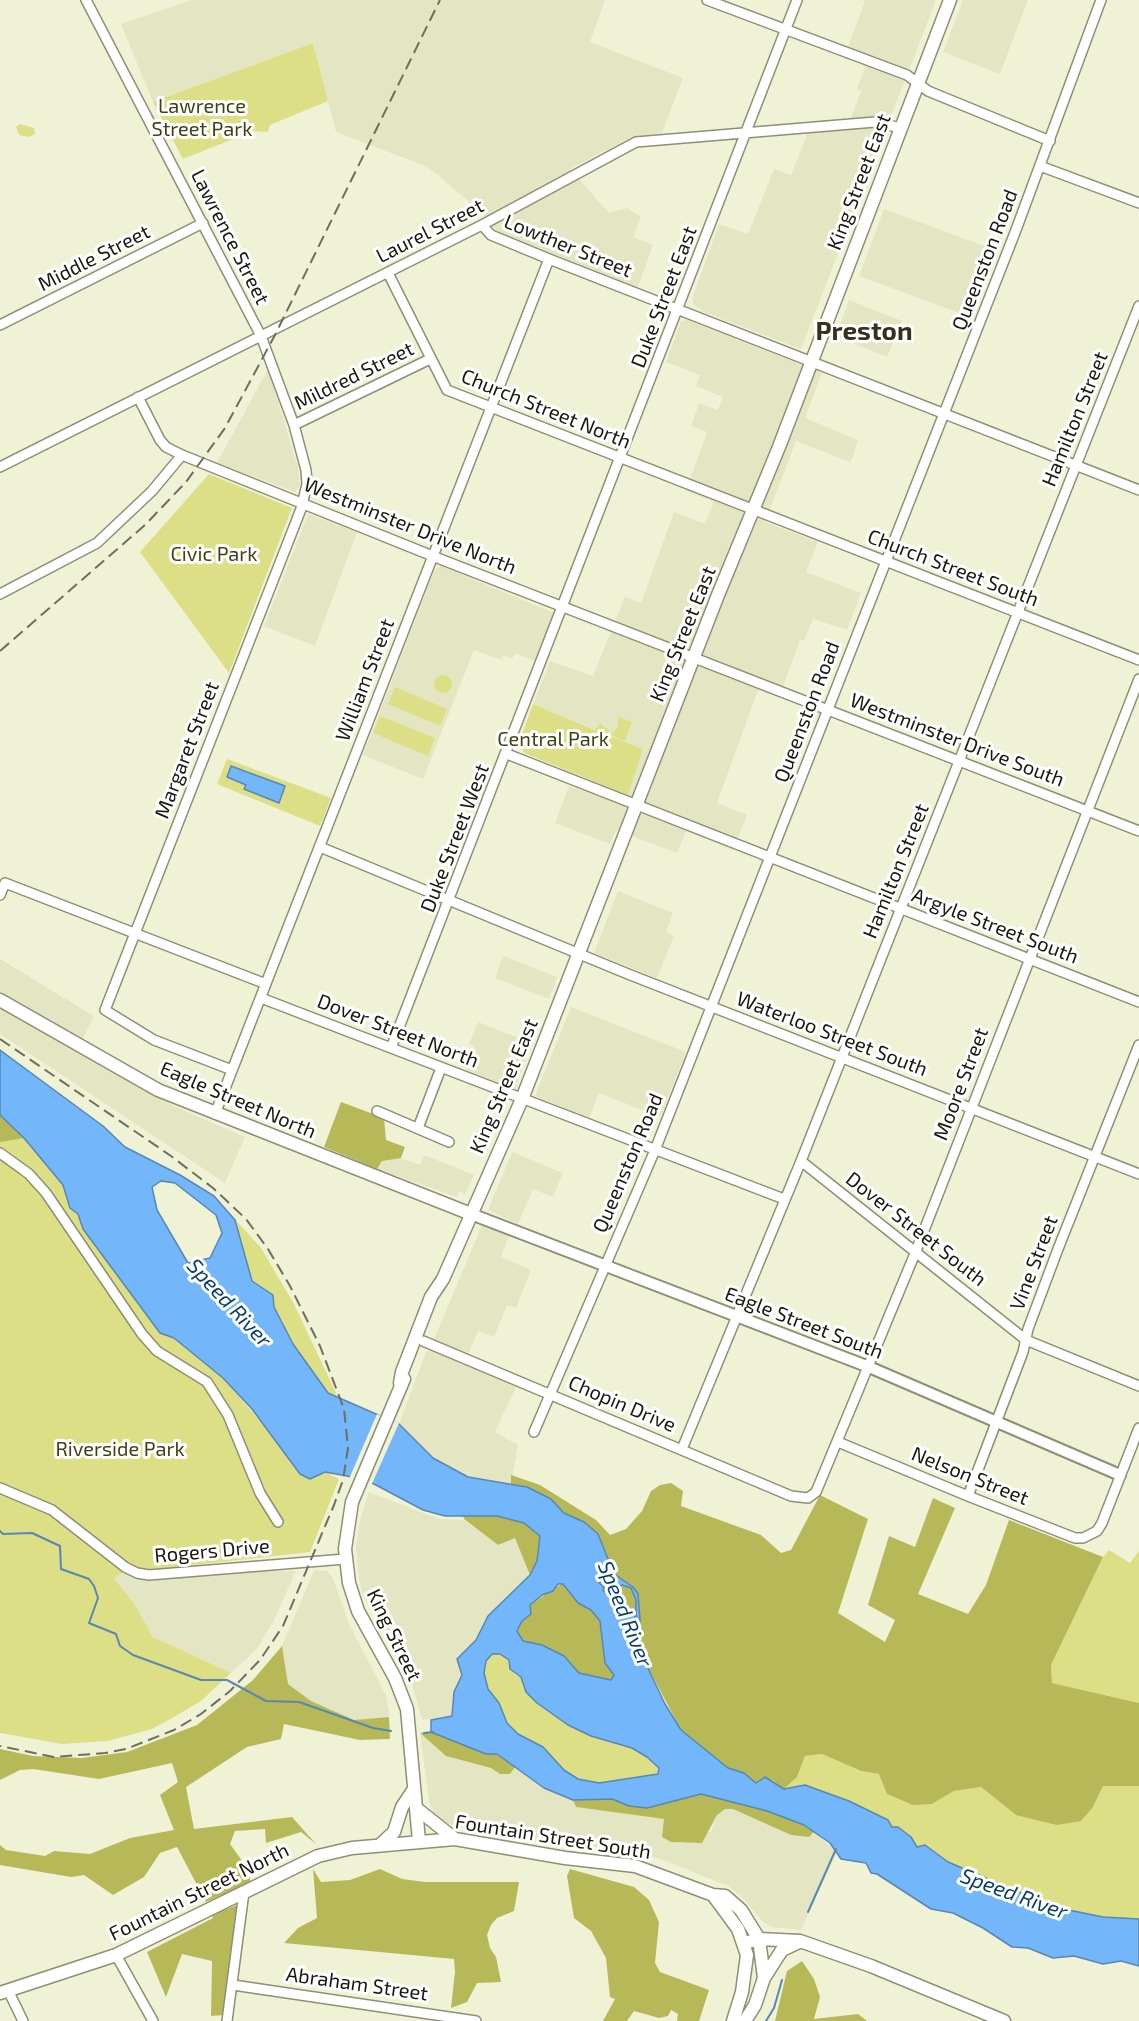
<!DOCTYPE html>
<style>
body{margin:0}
canvas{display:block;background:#f0f2d6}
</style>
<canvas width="1139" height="2021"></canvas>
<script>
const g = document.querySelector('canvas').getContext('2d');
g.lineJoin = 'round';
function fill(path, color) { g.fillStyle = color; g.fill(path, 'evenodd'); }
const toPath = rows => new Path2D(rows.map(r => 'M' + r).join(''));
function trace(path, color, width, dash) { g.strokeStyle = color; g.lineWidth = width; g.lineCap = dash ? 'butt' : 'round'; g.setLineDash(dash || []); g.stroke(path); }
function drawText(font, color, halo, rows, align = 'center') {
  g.font = font + ' "Exo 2",sans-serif'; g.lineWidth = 6; g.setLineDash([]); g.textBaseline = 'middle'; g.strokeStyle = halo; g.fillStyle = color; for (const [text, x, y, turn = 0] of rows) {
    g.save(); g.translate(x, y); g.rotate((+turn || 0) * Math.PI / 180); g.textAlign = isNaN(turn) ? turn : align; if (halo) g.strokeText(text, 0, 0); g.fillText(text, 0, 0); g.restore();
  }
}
fill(toPath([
 [192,0,605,0,590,42,683,78,662,133,631,137,570,169,609,213,627,208,641,217,633,237,653,245,638,287,498,233,482,213,428,167,336,132,313,43,153,102,121,24],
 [862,0,936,0,909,70,848,47,865,1],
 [963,0,1028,0,1000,74,943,52],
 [866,66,905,80,801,349,704,312,694,305,692,299,719,224,748,234,774,169,791,175,808,132,847,128,861,91,857,89],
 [884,209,998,251,973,318,859,276],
 [849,300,902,321,887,357,836,336],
 [687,320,822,373,805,418,858,440,852,459,850,462,796,441,765,522,818,542,806,572,861,593,847,630,813,619,804,641,800,640,779,698,758,690,717,803,747,815,733,850,686,831,677,853,616,830,610,844,555,823,569,786,624,805,643,749,533,704,550,661,593,676,625,597,641,603,674,512,705,524,714,502,686,491,707,432,691,426,699,403,718,410,723,397,696,386,700,375,666,362,681,321],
 [268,369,298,467,300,485,295,492,217,463],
 [308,514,357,532,315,646,264,626],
 [441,566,554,613,536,661,515,653,512,659,503,655,502,660,474,650,423,779,363,755,435,569],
 [618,891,673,913,666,932,674,936,657,978,594,953],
 [503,956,557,977,549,999,495,978],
 [0,959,94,1016,77,1051,174,1106,245,1137,225,1183,0,1034],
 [571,1007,686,1052,660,1117,599,1093,589,1118,535,1096],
 [478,1022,532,1043,515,1089,466,1070,475,1046,469,1044],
 [512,1152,563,1173,553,1197,533,1189,518,1224,488,1210],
 [424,1155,474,1175,465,1194,459,1191,457,1197,377,1169,382,1161,389,1158,401,1158,420,1165],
 [482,1225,509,1235,501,1257,531,1270,516,1308,507,1305,494,1337,478,1331,464,1363,516,1387,495,1432,518,1445,511,1484,468,1477,433,1458,399,1424,426,1352,429,1351],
 [369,1492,439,1519,464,1520,498,1545,515,1538,524,1556,530,1575,488,1616,476,1639,457,1658,462,1675,454,1692,452,1716,422,1720,411,1680,364,1598,359,1580,356,1547,360,1519],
 [70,1532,129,1573,150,1579,219,1572,296,1571,275,1618,257,1649,231,1673,153,1637,134,1603],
 [314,1570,327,1571,333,1578,349,1624,386,1695,390,1717,354,1720,311,1701,288,1684,282,1646],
 [420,1733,446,1756,491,1768,501,1774,510,1774,515,1767,544,1788,573,1800,576,1807,664,1819,681,1843,711,1831,717,1815,725,1809,733,1809,791,1835,813,1835,814,1832,837,1852,801,1930,772,1927,763,1922,742,1897,728,1886,660,1859,643,1854,503,1837,448,1824,433,1813,429,1801]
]), '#e4e6c3');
fill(toPath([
 [313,43,328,101,270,125,268,132,253,131,183,159,153,102],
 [20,124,34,128,35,134,28,137,19,135,16,127],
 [209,474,292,508,229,673,140,552],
 '434 684a9 9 0 1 1 18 0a9 9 0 1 1-18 0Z',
 [395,687,447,709,440,726,388,704],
 [533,704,595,730,601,722,602,726,609,729,607,735,643,749,628,795,524,753,519,742],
 [380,716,435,738,428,756,373,733],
 [618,717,632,722,625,741,609,735,618,727],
 [227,759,331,798,320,826,217,784],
 [0,1115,24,1138,63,1185,70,1208,78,1214,83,1229,160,1333,174,1338,223,1378,310,1479,325,1472,339,1479,310,1552,149,1570,126,1569,114,1579,134,1603,153,1637,231,1673,201,1701,167,1721,152,1729,108,1741,62,1744,0,1733],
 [214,1196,261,1248,293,1302,337,1395,328,1393,293,1344,274,1306,273,1295,252,1281,235,1220],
 [1109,1550,1130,1563,1139,1551,1139,1703,1052,1683,1051,1665,1103,1557],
 [492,1654,500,1654,509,1660,514,1674,521,1677,523,1686,537,1703,568,1725,591,1736,632,1748,647,1757,659,1769,658,1774,599,1783,578,1779,564,1770,543,1747,518,1734,507,1723,499,1703,488,1689,484,1673,486,1661],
 [822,1754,861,1771,879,1774,932,1804,954,1791,981,1787,1016,1815,1093,1807,1103,1786,1139,1786,1139,1919,1103,1917,1054,1907,948,1862,926,1845,917,1847,910,1837,892,1827,784,1789,797,1777,805,1756]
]), '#dddf86');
fill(toPath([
 [341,1102,384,1118,386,1140,405,1147,401,1158,382,1161,377,1169,324,1147],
 [0,1115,4,1117,24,1138,0,1142],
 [511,1475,540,1485,596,1520,610,1535,626,1529,642,1511,651,1491,660,1485,671,1483,683,1491,681,1506,761,1535,781,1553,791,1550,820,1495,868,1519,838,1613,885,1642,895,1620,868,1605,889,1536,915,1547,933,1498,955,1508,918,1594,968,1614,986,1585,1009,1520,1103,1557,1051,1665,1052,1683,1139,1703,1139,1786,1103,1786,1093,1807,1081,1821,1057,1825,1016,1815,981,1787,954,1791,932,1804,913,1805,887,1794,879,1774,861,1771,822,1754,805,1756,797,1777,784,1789,772,1780,756,1783,750,1780,744,1773,728,1768,681,1730,645,1662,637,1637,640,1620,638,1594,633,1587,614,1574,598,1534,584,1522,564,1513,551,1499,527,1487,511,1484],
 [463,1515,497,1516,524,1523,540,1536,537,1561,530,1575,515,1538,498,1545,464,1519],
 [605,1579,631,1588,636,1600,636,1619,631,1609,623,1603,615,1602,603,1590,599,1583],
 [563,1583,578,1602,591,1610,600,1621,605,1663,614,1675,610,1681,579,1673,564,1656,542,1645,523,1641,517,1631,529,1605],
 [282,1646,288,1684,311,1701,354,1720,389,1717,390,1739,360,1740,284,1724,281,1739,247,1747,186,1787,194,1829,292,1817,316,1844,301,1832,266,1843,265,1829,235,1831,230,1844,245,1865,251,1882,206,1902,177,1847,160,1853,144,1877,113,1895,84,1875,71,1877,0,1865,0,1845,6,1850,45,1856,54,1851,90,1854,130,1838,174,1830,160,1795,178,1782,172,1763,99,1779,33,1769,20,1770,0,1780,0,1749,33,1756,82,1758,127,1752,197,1725,253,1680],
 [431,1732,486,1754,497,1754,515,1767,510,1774,500,1774,491,1768,446,1756,420,1733],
 [701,1794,767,1811,804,1825,814,1832,809,1837,791,1835,733,1809,725,1809,717,1815,702,1843,671,1842,662,1837,664,1819,576,1807,573,1800,612,1799,629,1806,647,1808],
 [313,1869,321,1882,350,1880,380,1869,402,1879,425,1882,519,1882,514,1911,497,1918,491,1925,487,1935,490,1948,496,1957,501,1982,477,1983,467,2002,451,2008,455,1972,454,1959,284,1943,298,1928,317,1918],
 [570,1869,634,1887,649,1900,659,1922,655,1963,660,1972,709,1990,699,2021,677,2021,678,2014,671,2010,668,2016,659,2018,634,2011,627,2021,603,2021,615,1999,610,1997,606,1958,591,1931,574,1918,567,1876],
 [242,1903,230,1984,223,2015,211,2016,212,1961,182,1954,166,1997,147,1952,213,1918,212,1915],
 [802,1961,814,1979,820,1997,814,2019,858,2014,867,2021,775,2021,787,1971]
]), '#b7b959');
const water = toPath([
 [231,766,285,786,279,803,244,789,246,785,227,777,231,766],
 [0,1050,103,1126,125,1147,180,1175,214,1196,235,1220,252,1281,273,1295,274,1307,293,1344,328,1393,399,1424,433,1458,468,1477,527,1487,551,1499,564,1513,584,1522,598,1534,614,1574,633,1587,638,1594,640,1620,637,1637,645,1662,665,1704,681,1730,728,1768,744,1773,756,1783,765,1777,784,1789,805,1785,849,1801,888,1820,892,1827,898,1827,911,1837,917,1847,925,1845,948,1862,1054,1907,1103,1917,1139,1919,1139,1966,1121,1961,1103,1964,1074,1956,1053,1958,1028,1948,1012,1947,983,1928,953,1913,931,1909,877,1874,871,1873,866,1863,841,1859,830,1843,804,1825,767,1811,701,1794,647,1808,629,1806,612,1799,573,1800,544,1788,497,1754,486,1754,431,1732,431,1720,452,1716,454,1692,462,1675,457,1659,476,1640,488,1616,530,1575,537,1561,540,1536,524,1523,497,1516,445,1516,423,1510,374,1484,347,1476,325,1472,310,1479,300,1474,252,1409,223,1378,174,1338,160,1333,83,1229,78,1214,70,1208,63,1185,24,1138,0,1115,0,1050],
 [161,1181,175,1183,216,1215,222,1233,210,1258,188,1263,157,1210,152,1187,161,1181],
 [605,1579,615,1588,622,1585,631,1588,636,1600,636,1618,627,1605,615,1602,603,1590,604,1587,599,1583,605,1579],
 [558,1584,563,1584,578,1603,591,1610,600,1621,605,1663,614,1675,611,1680,579,1673,564,1656,542,1645,523,1641,517,1631,522,1621,531,1614,530,1605,542,1595,553,1591,558,1584],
 [492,1654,500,1654,509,1660,510,1669,521,1677,526,1692,537,1703,568,1725,591,1736,632,1748,647,1757,659,1768,658,1774,599,1783,578,1779,564,1770,543,1747,518,1734,507,1723,499,1703,488,1689,484,1673,486,1661,492,1654]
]);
fill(water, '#73b6f9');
trace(water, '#5887b3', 1.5);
fill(toPath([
 [377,1414,399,1423,371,1486,349,1479]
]), '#f0f2d6');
trace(toPath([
 [0,1531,3,1534,32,1533,60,1546,61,1569,89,1579,94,1586,98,1598,89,1623,116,1634,120,1646,133,1655,201,1680,227,1680,266,1701,299,1702,373,1728,391,1731],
 [424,1733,433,1732],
 [808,1912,836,1849],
 [766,2021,774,2008,782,1980]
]), '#5887b3', 2);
const minor = toPath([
 [86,0,261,336,294,425,306,470,307,484,301,509,105,1010,154,1040,232,1070],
 [707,0,907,75,928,91,1050,141],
 [1040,166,1139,203],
 [482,225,491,235,549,259,1139,490],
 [388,273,447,390,1139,660],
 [0,325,203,223],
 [138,397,160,440,166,447,182,455,440,559,1139,831],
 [294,425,430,359],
 [0,467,482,225,636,142,875,122,901,128],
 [0,594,97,543,152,491,182,455],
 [507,754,1139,1002],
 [320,847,628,974,1139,1174],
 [0,895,5,883,266,984],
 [261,998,784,1199],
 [391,1048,797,0],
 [377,1111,449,1142],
 [215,1114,549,259],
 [418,1128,441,1068],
 [0,1153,29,1174,46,1193,142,1334,157,1351,207,1382,228,1415,260,1493,278,1522],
 [801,1161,1026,1340,1139,1386],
 [423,1341,791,1496,808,1498,816,1492,916,1251,1139,679],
 [534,1432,655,1150,1016,230,1101,0],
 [838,1442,968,1496,1075,1538,1083,1538,1097,1531,1102,1523,1139,1428],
 [682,1449,801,1161,1139,306],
 [0,1488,52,1510,125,1567,137,1573,149,1575,345,1559],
 [968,1496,1023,1352,1028,1329,1058,1249,1139,1045],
 [116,1955,153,2021],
 [233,1985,476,2021],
 [8,1990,23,2021],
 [227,2021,244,1892]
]);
const tertiary = toPath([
 [471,1214,869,1367,1120,1475]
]);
const secondary = toPath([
 [0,1000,158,1090,471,1214],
 [404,1379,352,1502,345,1549,349,1583,358,1611,395,1678,407,1709,419,1841],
 [400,1383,402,1372,431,1297,443,1279,522,1099,718,595,779,447,950,0],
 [416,1808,455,1839],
 [380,1845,394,1832,402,1807,414,1789],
 [713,1895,738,1929,747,1955,742,1992,733,2021],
 [745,1943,759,1939,800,1941,871,1966,1004,2021],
 [764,1978,782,1950,799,1942],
 [0,1993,116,1955,318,1856,352,1848,455,1839,565,1858,635,1866,713,1895,725,1896,741,1910,759,1939,764,1978,755,2005,745,2021]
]);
trace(minor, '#8e8f76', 12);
trace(tertiary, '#8e8f76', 14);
trace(secondary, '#8e8f76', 15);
trace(minor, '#fff', 9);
trace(tertiary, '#fff', 10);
trace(secondary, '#fff', 12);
trace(toPath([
 [0,651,145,525,186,482,225,428,275,335,440,0],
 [0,1039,171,1156,213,1188,246,1219,268,1249,290,1286,320,1346,344,1409,348,1448,343,1480,334,1505,283,1626,260,1660,230,1691,201,1714,174,1730,126,1749,105,1753,54,1757,0,1746]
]), '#6e6f5e', 2, [12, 6]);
drawText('20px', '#3f4017', '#fff', [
 ["Lawrence",202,106],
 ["Street Park",202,129],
 ["Civic Park",214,554],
 ["Central Park",553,739],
 ["Riverside Park",120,1449]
]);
drawText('20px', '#19190f', '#fff', [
 ["King Street East",859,182,-69],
 ["Laurel Street",430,231,-27],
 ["Lawrence Street",230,237,63],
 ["Lowther Street",568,246,22],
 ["Middle Street",94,258,-27],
 ["Queenston Road",985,260,-69],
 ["Duke Street East",664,297,-69],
 ["Mildred Street",354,376,-26],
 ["Church Street North",546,409,22],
 ["Hamilton Street",1075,419,-68],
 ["Westminster Drive North",410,526,22],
 ["Church Street South",953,568,21],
 ["King Street East",683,634,-68],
 ["William Street",365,680,-69],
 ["Queenston Road",807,712,-69],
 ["Westminster Drive South",957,740,21],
 ["Margaret Street",187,750,-69],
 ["Duke Street West",455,838,-69],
 ["Hamilton Street",896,871,-68],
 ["Argyle Street South",995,926,21],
 ["Dover Street North",398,1031,21],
 ["Waterloo Street South",832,1034,21],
 ["Moore Street",961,1084,-69],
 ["King Street East",504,1086,-67],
 ["Eagle Street North",238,1100,23],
 ["Queenston Road",628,1163,-67],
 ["Dover Street South",916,1229,38],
 ["Vine Street",1034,1263,-69],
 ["Eagle Street South",804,1323,21],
 ["Chopin Drive",622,1404,23],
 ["Nelson Street",970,1476,22],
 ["Rogers Drive",212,1551,-5],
 ["King Street",394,1635,64],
 ["Fountain Street South",553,1837,9],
 ["Fountain Street North",199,1892,-26],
 ["Abraham Street",357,1984,8]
]);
drawText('italic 21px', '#0d3e69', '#fff', [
 ["Speed River",229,1303,47],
 ["Speed River",625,1614,68],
 ["Speed River",1014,1894,20]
]);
drawText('bold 26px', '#33331d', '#fff', [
 ["Preston",864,331]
]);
</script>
